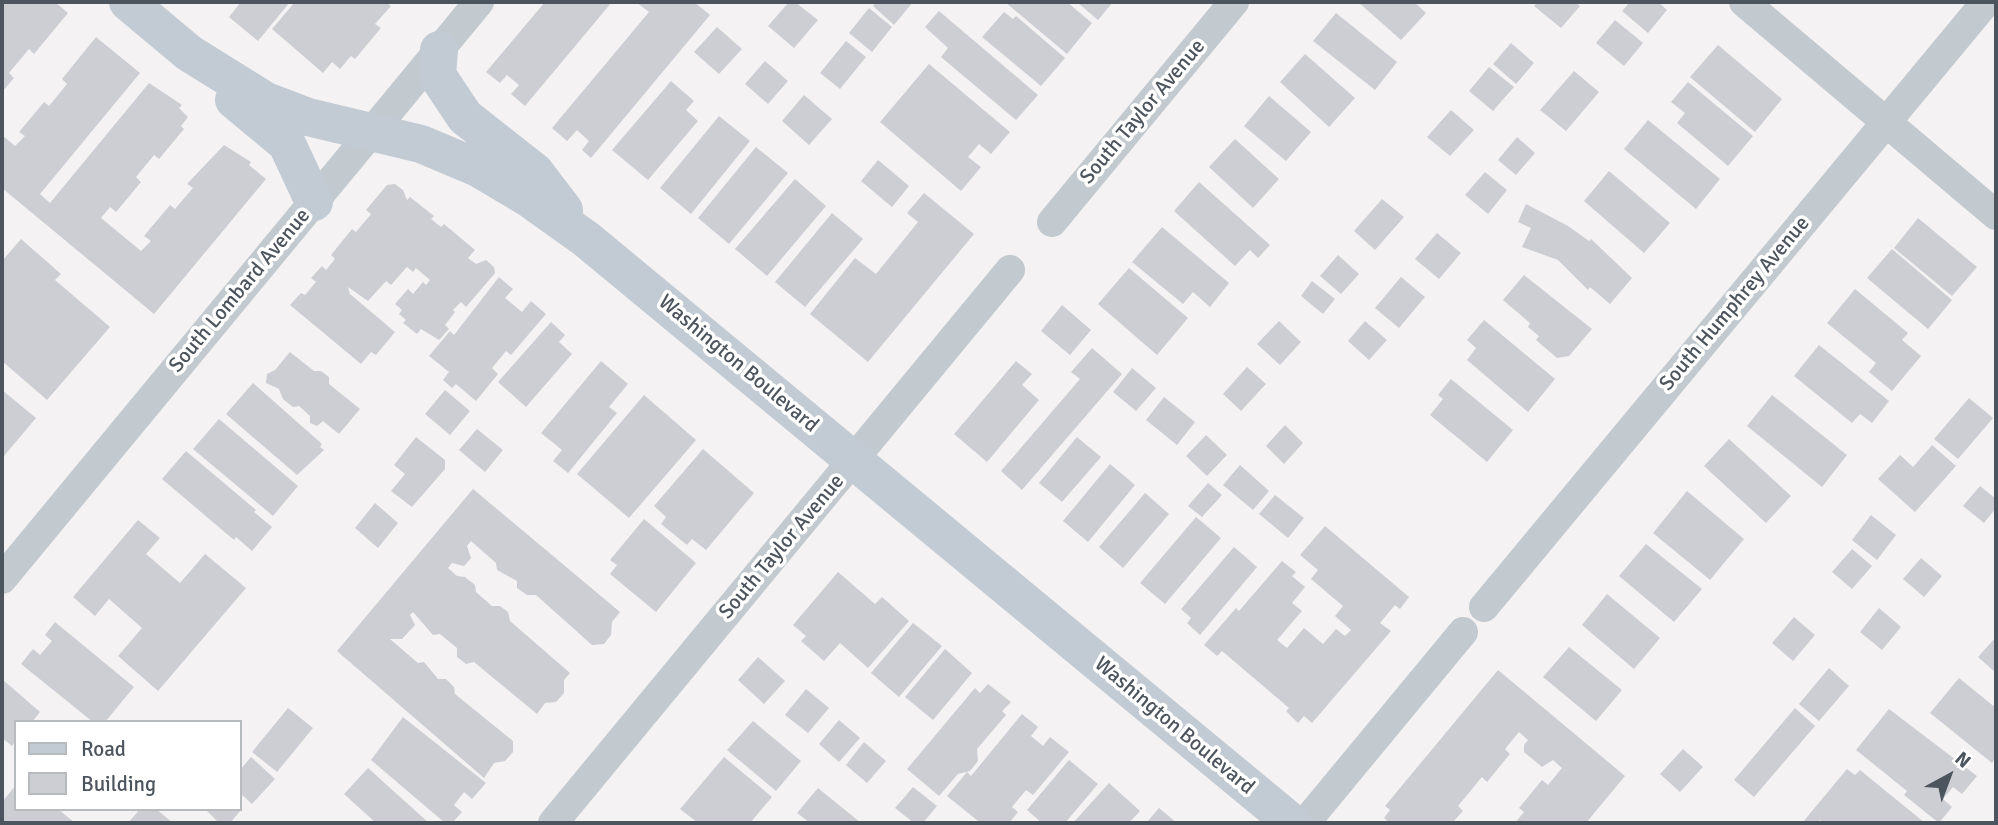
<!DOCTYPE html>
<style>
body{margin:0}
#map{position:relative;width:1998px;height:825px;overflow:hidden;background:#f4f2f2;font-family:Signika,sans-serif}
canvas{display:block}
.frame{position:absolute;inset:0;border:4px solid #4c545d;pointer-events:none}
.legend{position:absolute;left:14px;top:720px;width:228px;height:91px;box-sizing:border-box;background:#fff;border:2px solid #b7bbbe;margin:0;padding:9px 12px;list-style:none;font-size:21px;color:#4c545d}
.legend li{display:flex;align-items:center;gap:14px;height:35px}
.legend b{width:35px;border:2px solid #b7bbbe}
.north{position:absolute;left:1914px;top:741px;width:70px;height:70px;-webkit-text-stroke:5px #fff;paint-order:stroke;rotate:41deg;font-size:19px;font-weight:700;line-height:28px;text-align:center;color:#4c545d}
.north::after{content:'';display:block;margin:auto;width:24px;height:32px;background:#4c545d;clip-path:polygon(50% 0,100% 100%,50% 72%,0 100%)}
</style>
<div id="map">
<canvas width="1998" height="825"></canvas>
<div class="frame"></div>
<ul class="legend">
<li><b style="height:9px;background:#c2cad3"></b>Road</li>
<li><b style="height:19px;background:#cdced4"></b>Building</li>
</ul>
<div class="north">N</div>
</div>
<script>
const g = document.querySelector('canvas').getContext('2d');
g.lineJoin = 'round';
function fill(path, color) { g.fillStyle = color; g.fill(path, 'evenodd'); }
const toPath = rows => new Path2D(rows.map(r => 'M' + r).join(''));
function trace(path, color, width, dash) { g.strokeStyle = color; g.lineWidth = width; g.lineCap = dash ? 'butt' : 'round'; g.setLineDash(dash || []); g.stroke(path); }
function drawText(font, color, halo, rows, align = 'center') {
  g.font = font + ' Signika,sans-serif'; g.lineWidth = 7; g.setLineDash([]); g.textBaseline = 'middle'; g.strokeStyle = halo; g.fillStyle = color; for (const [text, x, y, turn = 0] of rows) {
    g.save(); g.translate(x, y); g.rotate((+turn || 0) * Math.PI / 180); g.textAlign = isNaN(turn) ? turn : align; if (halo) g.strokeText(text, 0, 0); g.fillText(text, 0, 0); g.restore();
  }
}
fill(toPath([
 [3,2,55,2,68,13,34,54,29,49,9,73,14,78,2,92],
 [241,2,290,2,258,41,229,17],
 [295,2,337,2,340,4,342,2,386,2,391,6,375,24,381,28,355,59,351,56,340,69,332,62,323,73,272,29],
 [545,2,612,2,525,106,511,94,519,85,507,75,500,83,486,72],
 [636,2,694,2,710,15,591,158,582,150,589,141,577,130,567,141,552,128,649,12],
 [789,2,795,2,818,20,794,48,768,26],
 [876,2,913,2,894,25,873,6],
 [1005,2,1067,2,1092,23,1067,54],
 [1077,2,1113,2,1098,20],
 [1358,2,1414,2,1426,13,1401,40],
 [1538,2,1575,2,1580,6,1561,28,1534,6],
 [1630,2,1658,2,1667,10,1648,33,1622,11],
 [869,8,892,27,872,52,849,33],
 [939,11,1038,95,1016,120,941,57,948,48,925,27],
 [1004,12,1013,19,1016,16,1065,58,1041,86,982,37],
 [1336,13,1397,62,1375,90,1313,41],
 [1615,20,1643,43,1624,66,1596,43],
 [717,27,742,49,719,74,694,52],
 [96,37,140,73,40,194,50,203,149,83,182,105,179,108,188,117,181,126,184,129,159,159,154,155,136,177,141,182,116,212,110,207,101,218,141,251,151,241,144,236,170,205,175,209,193,188,187,184,224,145,251,162,249,165,266,179,154,314,2,188,2,135,15,146,25,136,19,132,44,102,49,106,67,84,62,79],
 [846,41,866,57,840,89,820,73],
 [1511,43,1534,63,1516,84,1493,64],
 [1718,45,1782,99,1755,132,1690,77],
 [1305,54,1355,98,1329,127,1280,82],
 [765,61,788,81,768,104,745,84],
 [929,64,1010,132,991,154,979,144,968,157,981,167,961,191,880,122],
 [1489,67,1514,87,1493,111,1469,91],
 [1574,71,1599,92,1566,131,1540,110],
 [671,81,694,101,686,110,698,121,648,180,612,150],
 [1688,82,1753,136,1728,166,1677,123,1685,113,1671,102],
 [804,95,832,119,809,145,782,121],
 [1269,96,1311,132,1286,161,1244,126],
 [1451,110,1474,130,1450,156,1427,137],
 [719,116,750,141,691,214,660,188],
 [1648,120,1720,179,1696,209,1624,149],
 [1517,137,1535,153,1516,175,1498,160],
 [1235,139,1279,179,1253,208,1209,167],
 [756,147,788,173,729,244,698,218],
 [878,160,909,186,892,207,861,181],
 [1609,171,1670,223,1644,253,1584,201],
 [1485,172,1507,190,1488,214,1465,195],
 [795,179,826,206,767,276,735,249],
 [1199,182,1270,245,1258,258,1250,250,1235,266,1174,211],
 [395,184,403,190,407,200,410,197,434,216,431,219,441,227,444,224,475,250,468,258,476,264,486,260,494,267,495,273,466,307,461,302,453,310,455,312,445,325,449,329,439,340,421,329,417,334,403,323,406,320,399,314,402,310,395,304,408,289,413,294,423,282,426,285,430,280,416,268,413,272,407,267,391,285,386,281,368,301,348,287,350,294,395,332,376,355,371,352,361,364,290,305,301,293,305,295,316,282,311,278,322,266,326,270,335,259,331,255,352,229,356,232,371,214,366,210,387,185],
 [924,193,974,234,868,362,810,314,855,258,876,274,918,222,907,213],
 [1382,199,1404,217,1375,250,1354,231],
 [1526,204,1568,226,1589,241,1591,239,1632,278,1610,304,1590,287,1588,290,1558,260,1522,247,1531,228,1518,222],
 [832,213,863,239,805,307,775,282],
 [1918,218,1977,267,1952,296,1894,248],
 [1162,227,1229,283,1210,307,1193,292,1183,304,1132,262],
 [1437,233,1461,253,1439,279,1415,259],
 [21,239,61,274,55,280,110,327,47,400,2,361,2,261],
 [1892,249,1952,300,1928,329,1867,278],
 [1338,255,1359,274,1341,294,1320,276],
 [1129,268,1188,318,1157,355,1098,304],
 [1524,275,1592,329,1569,356,1557,358,1536,340,1539,336,1528,327,1530,323,1503,300],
 [499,277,513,289,505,298,522,312,531,301,546,314,511,355,506,351,492,368,498,374,476,401,456,384,452,388,443,380,449,372,429,356,450,331,454,335],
 [1401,277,1425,297,1399,328,1375,308],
 [1312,281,1335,299,1323,314,1301,296],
 [1855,289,1908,333,1902,340,1921,356,1892,391,1869,372,1876,363,1827,323],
 [1062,305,1091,330,1070,355,1041,331],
 [1484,320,1555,379,1528,412,1467,360,1476,348,1467,340],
 [1279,321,1301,342,1280,365,1257,344],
 [1365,321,1387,340,1369,360,1348,341],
 [551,322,565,335,559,342,572,354,526,407,498,382],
 [1819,345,1889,401,1872,423,1860,414,1852,423,1794,376],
 [1092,348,1122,374,1022,490,1001,471,1080,379,1071,372],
 [290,352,314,371,321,371,329,377,329,384,360,409,339,434,323,421,317,426,310,423,310,416,299,406,293,407,283,399,279,389,266,383,267,374,275,370],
 [601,361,628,384,609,407,617,413,568,473,553,461,562,450,541,433],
 [1016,361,1032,374,1022,385,1039,400,987,462,954,434],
 [1247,367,1266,384,1241,411,1223,394],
 [1132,368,1156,388,1136,411,1113,392],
 [1451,379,1513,430,1487,462,1430,415,1443,399,1438,395],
 [253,383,322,444,320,447,324,450,297,475,226,414],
 [2,390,36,418,4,456,2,453],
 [445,390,470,411,450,435,425,414],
 [644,395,696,440,629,518,577,474],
 [1772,395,1847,455,1822,487,1747,426],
 [1164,397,1195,422,1177,445,1146,420],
 [1969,398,1993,418,1958,459,1934,439],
 [219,419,298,486,273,516,193,449],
 [1285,425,1303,443,1284,464,1266,446],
 [477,429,503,450,485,472,459,450],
 [1206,435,1227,455,1207,476,1186,456],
 [416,437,445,460,445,469,412,507,391,491,405,474,394,465],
 [1077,437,1101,457,1062,502,1039,483],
 [1729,439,1791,496,1766,523,1704,466],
 [1932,445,1956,466,1915,512,1878,479,1900,455,1913,467],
 [703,449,754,493,706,550,692,539,687,545,661,524,666,517,654,506],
 [186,451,256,510,254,512,272,527,252,551,236,537,234,540,162,479],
 [1110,464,1135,485,1088,542,1063,521],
 [1240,465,1269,491,1253,510,1223,485],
 [1208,483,1222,495,1202,517,1188,506],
 [1980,486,1996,499,1996,508,1984,523,1963,506],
 [473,489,620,612,612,622,611,635,604,644,592,645,536,595,527,595,517,588,517,581,497,570,496,563,471,541,467,546,471,558,464,566,452,563,448,568,457,576,465,577,475,585,476,592,492,606,500,606,508,612,510,621,570,673,564,680,564,693,556,702,545,703,537,714,474,662,466,664,457,657,457,648,440,634,433,635,413,612,410,615,415,625,402,639,390,639,418,663,424,662,438,679,446,679,454,687,455,694,513,741,513,752,505,761,494,763,484,778,337,651],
 [1687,491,1744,539,1710,580,1653,533],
 [1145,493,1169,514,1123,568,1099,547],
 [1275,495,1304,518,1288,538,1259,514],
 [375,503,398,523,378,548,355,528],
 [1871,515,1896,535,1877,560,1852,540],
 [1196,517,1221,538,1165,604,1140,583],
 [644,519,696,563,656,612,610,574,617,565,610,560],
 [138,520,160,538,146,554,180,583,205,554,246,588,158,691,118,656,142,628,109,599,95,616,73,597],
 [1325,526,1409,597,1400,609,1395,605,1380,623,1391,631,1312,723,1304,716,1298,723,1286,711,1289,708,1222,651,1217,656,1204,645,1236,608,1239,611,1282,561,1296,572,1292,576,1305,587,1292,603,1302,611,1277,640,1287,648,1304,628,1323,644,1336,629,1345,636,1351,630,1335,616,1343,606,1311,579,1318,570,1300,555],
 [1646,544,1702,589,1674,622,1619,576],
 [1234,547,1257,567,1200,635,1187,623,1191,618,1181,609],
 [1852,549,1872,566,1852,589,1832,572],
 [1921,558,1942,576,1924,597,1903,579],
 [838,572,875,604,882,597,909,621,868,668,840,643,824,661,801,641,806,636,793,625],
 [1607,594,1660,638,1634,669,1582,625],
 [1879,608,1901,627,1882,650,1860,632],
 [1794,617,1815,635,1793,661,1772,643],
 [55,622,134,687,105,722,93,722,21,664,33,649,40,655,52,641,45,635],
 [913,623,942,646,899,697,871,673],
 [1996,637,1996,673,1978,657],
 [1569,647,1622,690,1596,721,1543,677],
 [945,649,972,673,933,720,905,697],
 [758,657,785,681,764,704,738,680],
 [1829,668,1849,686,1819,721,1799,704],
 [1498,670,1625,776,1586,823,1515,823,1524,812,1519,808,1542,780,1548,785,1562,768,1553,760,1542,767,1524,752,1524,745,1528,740,1519,732,1505,749,1510,754,1487,782,1482,777,1458,806,1463,811,1452,823,1390,823,1384,818,1390,810,1385,806],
 [1959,678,1996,708,1996,757,1992,763,1930,713],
 [2,679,40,712,32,722,16,722,16,741,12,746,2,738],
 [988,684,1011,702,1002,711,1006,715,977,749,978,761,970,771,958,774,939,796,907,769,975,688,980,693],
 [806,689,829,708,808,733,785,715],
 [288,708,313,728,277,772,252,752],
 [1795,708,1815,726,1754,797,1734,780],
 [1889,709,1977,776,1962,794,1953,787,1943,799,1952,807,1939,823,1904,795,1907,791,1856,750],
 [1022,714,1038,727,1031,736,1043,746,1050,737,1069,752,1033,795,1026,790,1012,807,1018,812,1009,823,978,821,947,796,967,772,971,776],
 [403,717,486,783,472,799,464,792,454,805,462,812,452,823,445,823,371,760],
 [839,720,860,738,839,762,819,744],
 [753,721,801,761,776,791,727,750],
 [864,742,886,761,867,783,846,765],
 [1683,749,1703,767,1680,792,1660,774],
 [251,757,275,779,252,804,240,793,240,770],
 [724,757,772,797,750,823,698,823,680,809],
 [1069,760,1098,784,1065,823,1042,823,1027,810],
 [368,768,429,823,376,823,344,794],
 [1847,769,1855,775,1860,770,1925,823,1824,823,1820,820,1817,823,1802,823],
 [1109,783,1140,811,1129,823,1073,823],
 [16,785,16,809,58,809,75,823,2,823,2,802],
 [913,787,937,806,923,823,914,823,895,808],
 [818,788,861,823,810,823,797,813],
 [1159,808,1177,823,1146,823],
 [140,809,156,809,173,823,128,823],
 [205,809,242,809,230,823,219,823]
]), '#cdced4');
trace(toPath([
 [1744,2,1996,215],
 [1052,222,1234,2],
 [2,579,479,2],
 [1484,607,1986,2],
 [553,823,1010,270],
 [1305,823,1463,632]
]), '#c2c9cf', 30);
trace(toPath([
 [128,2,189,53,266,101,308,117,421,144,478,168,530,199,586,239,1292,823],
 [439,50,437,75,465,117,535,172,564,210],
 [234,100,287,144,314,202]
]), '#c2cad3', 38);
drawText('21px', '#4c545d', '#fff', [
 ["South Taylor Avenue",1143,112,-50],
 ["South Lombard Avenue",240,291,-50],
 ["South Humphrey Avenue",1735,304,-50],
 ["Washington Boulevard",738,364,40],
 ["South Taylor Avenue",782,547,-50],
 ["Washington Boulevard",1174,726,40]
]);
</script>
